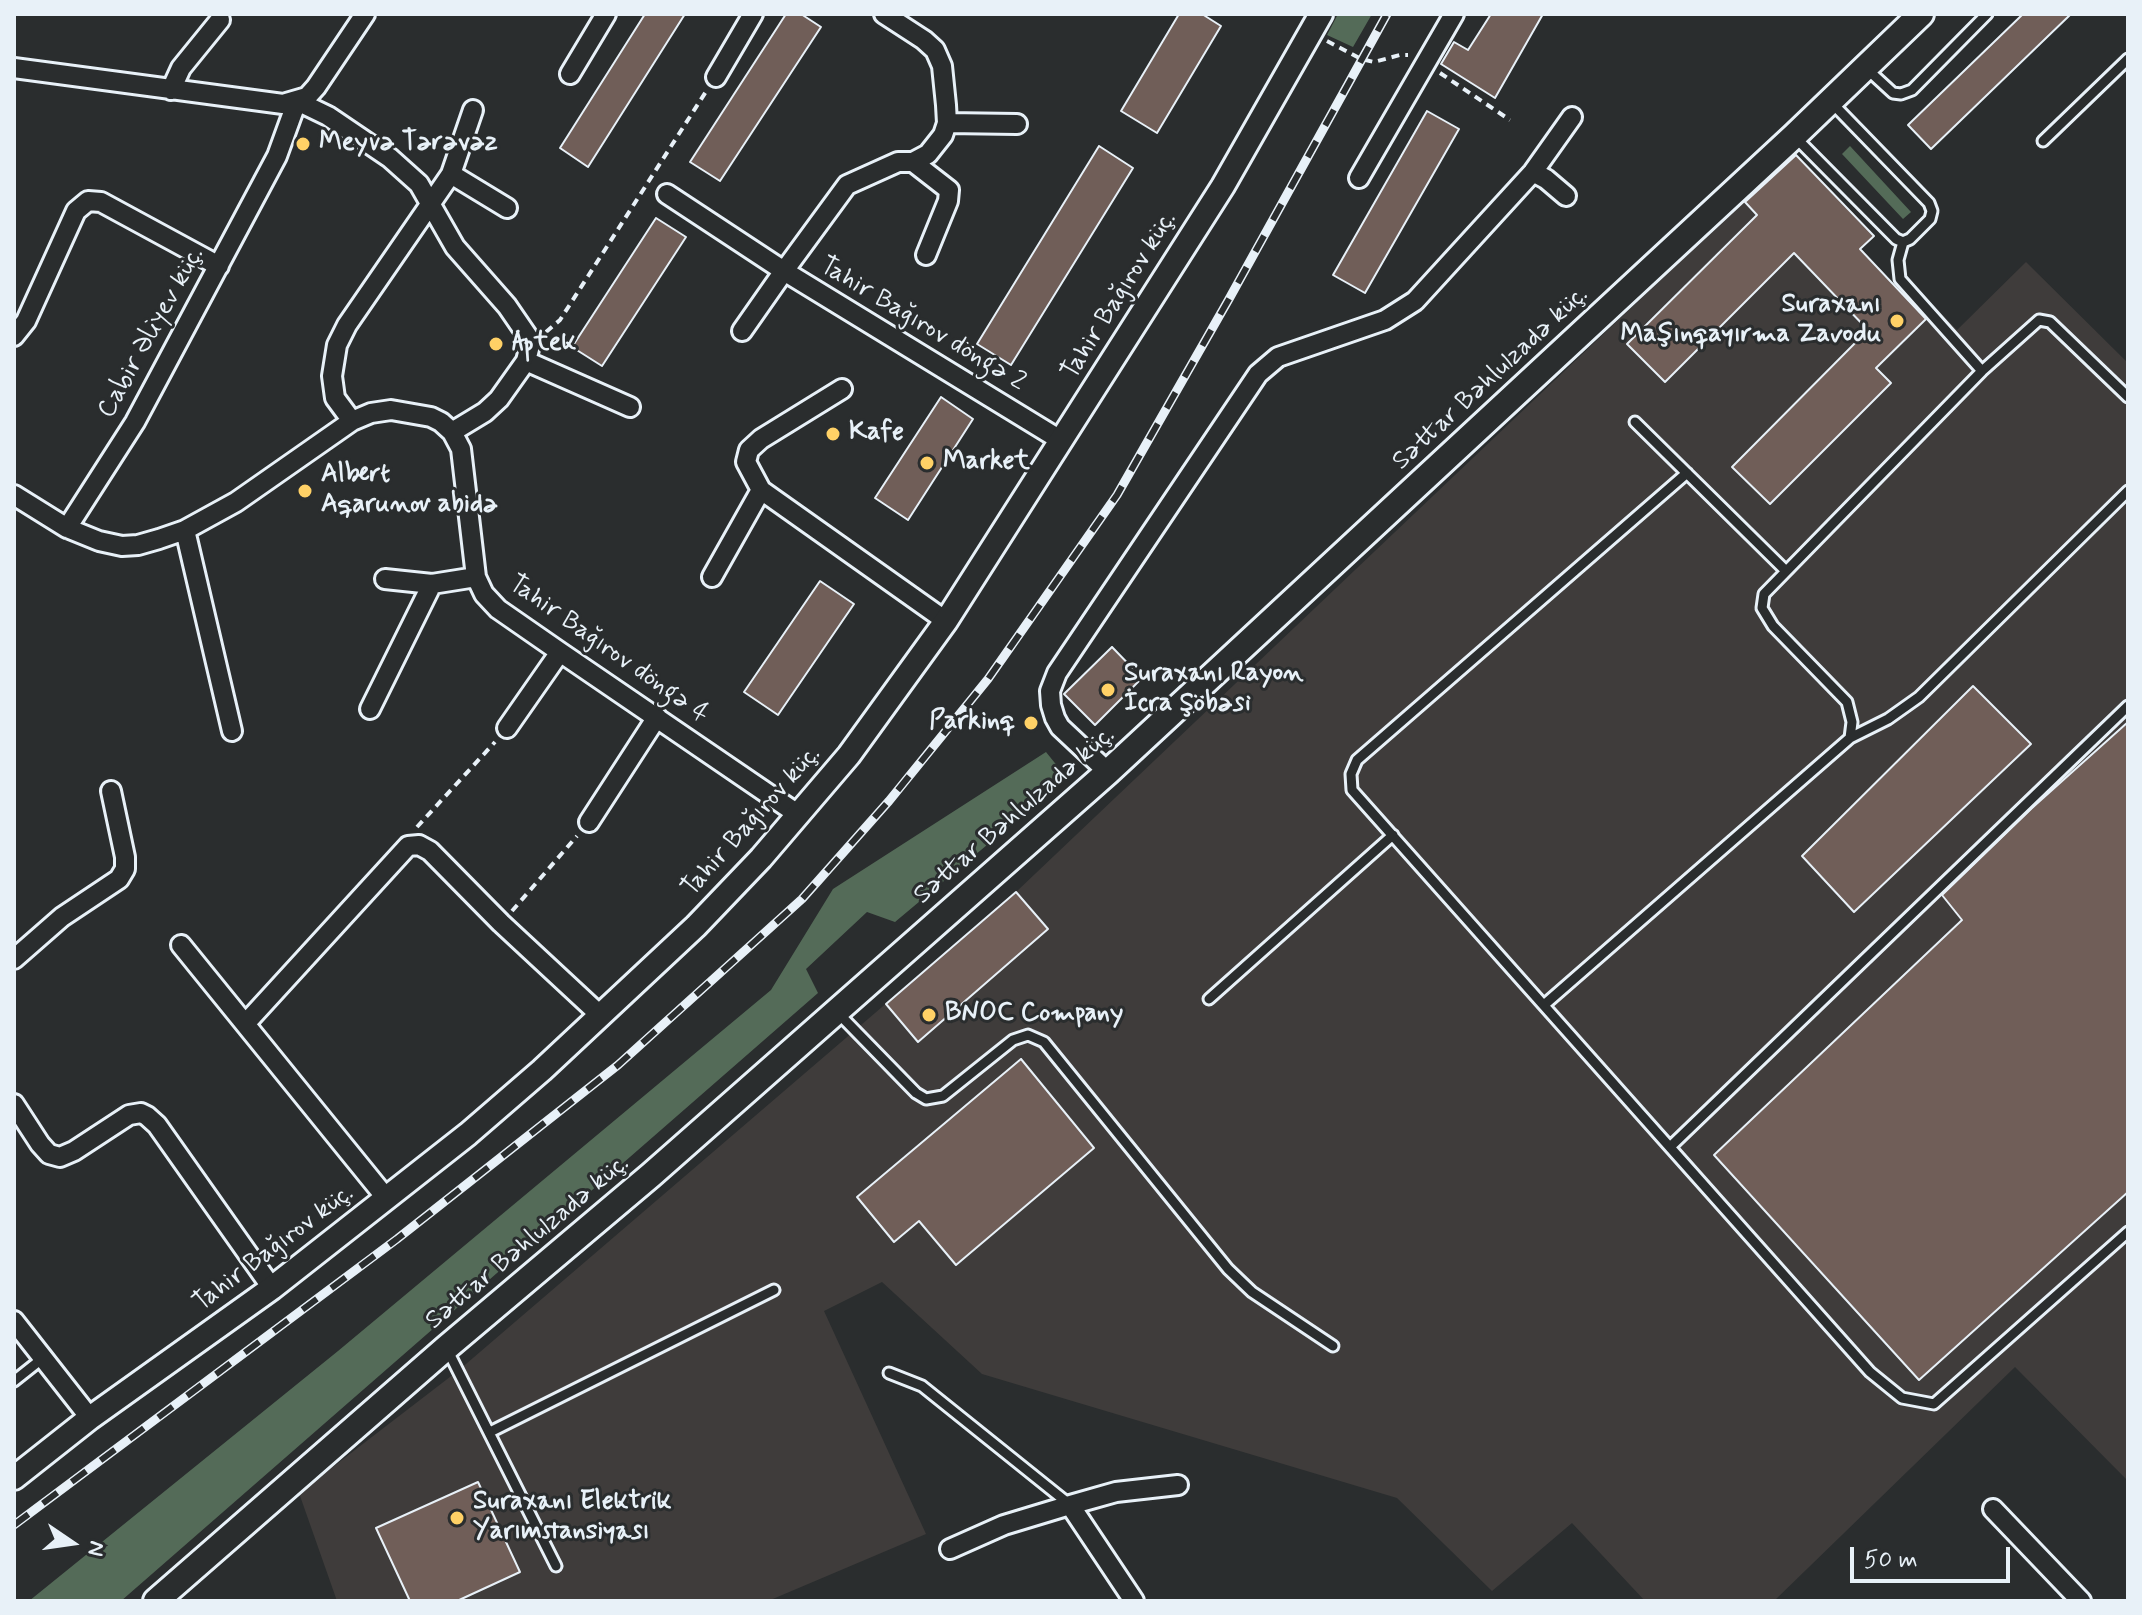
<!DOCTYPE html>
<meta charset="utf-8">
<style>
body{margin:0}
#map{position:relative;width:2142px;height:1615px;overflow:hidden;background:#2a2d2e;font-family:Mynerve,sans-serif}
canvas{display:block}
.frame{position:absolute;inset:0;border:16px solid #e8f1f8;pointer-events:none}
.north{position:absolute;left:32px;top:1503px;width:80px;height:80px;-webkit-text-stroke:6px #2a2d2e;paint-order:stroke;rotate:103deg;font-size:22px;font-weight:700;line-height:32px;text-align:center;color:#e8f1f8}
.north::after{content:'';display:block;margin:auto;width:28px;height:36px;background:#e8f1f8;clip-path:polygon(50% 0,100% 100%,50% 72%,0 100%)}
.scale{position:absolute;left:1850px;top:1547px;width:160px;height:36px;box-sizing:border-box;border:4px solid #e8f1f8;border-top:0;padding-left:10px;font-size:24px;line-height:28px;white-space:nowrap;color:#e8f1f8;-webkit-text-stroke:6px #2a2d2e;paint-order:stroke}
</style>
<div id="map">
<canvas width="2142" height="1615"></canvas>
<div class="frame"></div>
<div class="north">N</div>
<div class="scale">50 m</div>
</div>
<script>
const g = document.querySelector('canvas').getContext('2d');
g.lineJoin = 'round';
function fill(path, color) { g.fillStyle = color; g.fill(path, 'evenodd'); }
const toPath = rows => new Path2D(rows.map(r => 'M' + r).join(''));
function trace(path, color, width, dash) { g.strokeStyle = color; g.lineWidth = width; g.lineCap = dash ? 'butt' : 'round'; g.setLineDash(dash || []); g.stroke(path); }
function drawText(font, color, halo, rows, align = 'center') {
  g.font = font + ' Mynerve,sans-serif'; g.lineWidth = 6; g.setLineDash([]); g.textBaseline = 'middle'; g.strokeStyle = halo; g.fillStyle = color; for (const [text, x, y, turn = 0] of rows) {
    g.save(); g.translate(x, y); g.rotate((+turn || 0) * Math.PI / 180); g.textAlign = isNaN(turn) ? turn : align; if (halo) g.strokeText(text, 0, 0); g.fillText(text, 0, 0); g.restore();
  }
}
fill(toPath([
 [1794,153,1874,236,1860,250,1927,318,1937,309,1957,330,2026,262,2128,363,2128,1481,2015,1367,1774,1601,1645,1601,1572,1523,1492,1591,1397,1498,982,1374,882,1282,824,1311,926,1534,768,1601,337,1601,299,1493,459,1370,1016,892]
]), '#3f3c3b');
fill(toPath([
 [1338,14,1372,14,1353,47,1327,35],
 [1850,146,1911,212,1903,219,1842,154],
 [1046,752,1067,778,895,922,867,912,806,969,818,993,121,1601,29,1601,338,1351,771,990,833,889]
]), '#546b58');
const building = toPath([
 [645,14,685,14,588,167,560,148,645,14],
 [786,14,801,14,821,27,720,181,690,162,786,14],
 [1179,14,1202,14,1221,26,1157,133,1121,111,1179,14],
 [1491,14,1543,14,1495,98,1441,64,1454,42,1468,50,1491,14],
 [2023,14,2071,14,1931,149,1908,125,2023,14],
 [1427,111,1459,129,1365,293,1333,275,1427,111],
 [1099,146,1133,168,1011,365,977,344,1099,146],
 [1796,155,1874,236,1860,249,1926,319,1876,368,1891,383,1770,504,1732,467,1868,330,1794,253,1665,382,1627,344,1757,215,1745,202,1796,155],
 [656,218,686,237,602,366,572,347,656,218],
 [941,397,973,419,908,520,875,498,941,397],
 [820,581,854,604,778,715,744,692,820,581],
 [1112,647,1142,678,1095,725,1064,694,1112,647],
 [1973,686,2031,744,1854,912,1802,856,1973,686],
 [2128,722,2128,1192,1919,1380,1714,1155,1962,920,1942,895,2032,808,2128,722],
 [1016,892,1048,929,918,1042,886,1004,1016,892],
 [1021,1059,1094,1148,956,1265,919,1221,894,1242,857,1197,1021,1059],
 [478,1482,520,1572,457,1601,410,1601,376,1528,478,1482]
]);
fill(building, '#705e58');
trace(building, '#e8f1f8', 2);
const service = toPath([
 [1868,70,1893,93,1901,94,1912,90,1987,14],
 [1794,136,1896,239,1903,242,1910,239,1930,219,1932,211,1929,203,1832,103],
 [2043,141,2128,59],
 [1903,242,1898,260,1900,279,1982,371],
 [1635,422,1786,571],
 [1687,473,1357,760,1351,774,1352,790,1870,1372,1902,1398,1934,1404,2128,1232],
 [1850,738,1888,719,1919,697,2128,491],
 [1209,999,1393,835],
 [1544,1005,1850,738,1852,722,1847,702,1773,626,1762,608,1764,594,1982,371,2039,320,2050,322,2128,397],
 [838,1013,916,1093,926,1099,943,1096,1013,1040,1028,1035,1044,1042,1228,1269,1252,1292,1333,1346],
 [1670,1147,2128,706],
 [448,1351,556,1566],
 [889,1373,922,1386,1069,1504],
 [14,1381,43,1358],
 [490,1432,774,1290]
]);
const minor = toPath([
 [884,14,924,40,935,50,942,66,946,105,947,123,943,135,928,154,913,162,898,162,847,185,784,271,1062,441],
 [14,68,283,104,307,97,316,87,365,14],
 [570,74,606,14],
 [716,77,753,14],
 [171,90,181,68,220,20],
 [947,123,1017,124],
 [913,162,949,190,948,201,926,255],
 [1533,172,1546,179,1566,196],
 [451,174,507,208],
 [1359,178,1454,14],
 [667,194,784,271,742,331],
 [14,336,26,321,76,211,88,201,101,202,219,266],
 [526,361,630,407],
 [842,389,761,439,749,450,746,462,761,490,946,621],
 [352,421,335,398,332,376,337,345,347,325,451,174,473,110],
 [14,495,67,528,135,422,277,156,297,101,328,116,390,158,419,184,455,247,507,306,531,341,526,361,499,399,485,412,452,432],
 [67,528,99,541,122,546,138,545,159,539,185,530,236,502,352,421,371,413,391,410,431,417,441,422,452,432,461,449,476,577,484,594,498,609,560,652,799,815],
 [185,530,232,731],
 [712,577,761,490],
 [385,579,432,584,476,577],
 [370,709,432,584],
 [507,728,560,652],
 [1108,772,1060,727,1055,718,1051,705,1050,691,1057,673,1258,374,1278,357,1385,320,1415,301,1533,172,1572,117],
 [589,822,657,717],
 [181,945,387,1199],
 [14,959,62,917,119,879,125,869,125,857,111,791],
 [246,1023,408,846,419,845,430,851,501,923,600,1015],
 [14,1104,40,1144,49,1154,60,1157,74,1151,129,1115,141,1113,147,1116,157,1125,272,1288],
 [14,1321,90,1418],
 [1070,1505,1134,1601],
 [1993,1509,2081,1601],
 [950,1549,1004,1525,1070,1505,1116,1492,1178,1485]
]);
const tertiary = toPath([
 [14,1478,90,1418,272,1288,468,1134,542,1070,696,926,761,858,849,755,946,621,1223,186,1321,14]
]);
const secondary = toPath([
 [156,1601,446,1348,651,1175,1108,772,1794,136,1921,14]
]);
trace(service, '#e8f1f8', 15);
trace(minor, '#e8f1f8', 24);
trace(tertiary, '#e8f1f8', 28);
trace(secondary, '#e8f1f8', 30);
trace(toPath([
 [1327,41,1361,59,1374,62,1400,55,1408,55],
 [1440,73,1510,120],
 [546,332,560,320,707,90],
 [417,827,495,742],
 [512,911,577,836]
]), '#e8f1f8', 4, [8, 6]);
trace(service, '#2a2d2e', 9);
trace(minor, '#2a2d2e', 18);
trace(tertiary, '#2a2d2e', 22);
trace(secondary, '#2a2d2e', 24);
const rail = toPath([
 [14,1525,397,1239,618,1065,802,899,889,801,988,679,1117,495,1229,299,1387,14]
]);
trace(rail, '#e8f1f8', 9);
trace(rail, '#2a2d2e', 6, [18]);
for (const [x, y, r, color] of [
 [303,144,8,"#ffd166"],
 [1897,321,8,"#ffd166"],
 [496,344,8,"#ffd166"],
 [833,434,8,"#ffd166"],
 [927,463,8,"#ffd166"],
 [305,491,8,"#ffd166"],
 [1108,690,8,"#ffd166"],
 [1031,723,8,"#ffd166"],
 [929,1015,8,"#ffd166"],
 [457,1518,8,"#ffd166"]
]) { const dot = new Path2D(); dot.arc(x, y, r, 0, 2 * Math.PI); g.fillStyle = color; g.fill(dot); trace(dot, '#2a2d2e', 3); }
drawText('bold 26px', '#e8f1f8', '#2a2d2e', [
 ["Meyvə Tərəvəz",319,144],
 ["Suraxanı",1881,306,"right"],
 ["Maşınqayırma Zavodu",1881,336,"right"],
 ["Aptek",512,344],
 ["Kafe",849,434],
 ["Market",943,463],
 ["Albert",321,476],
 ["Aqarunov abidə",321,506],
 ["Suraxanı Rayon",1124,675],
 ["İcra Şöbəsi",1124,705],
 ["Parkinq",1015,723,"right"],
 ["BNOC Company",945,1015],
 ["Suraxanı Elektrik",473,1503],
 ["Yarımstansiyası",473,1533]
], 'left');
drawText('26px', '#e8f1f8', '#2a2d2e', [
 ["Tahir Bağırov küç.",1120,296,-58],
 ["Tahir Bağırov döngə 2",922,325,31],
 ["Cabir Əliyev küç.",152,333,-61],
 ["Səttar Bəhlulzadə küç.",1491,379,-43],
 ["Tahir Bağırov döngə 4",608,650,35],
 ["Səttar Bəhlulzadə küç.",1015,816,-41],
 ["Tahir Bağırov küç.",752,822,-48],
 ["Səttar Bəhlulzadə küç.",528,1243,-40],
 ["Tahir Bağırov küç.",274,1249,-37]
]);
</script>
